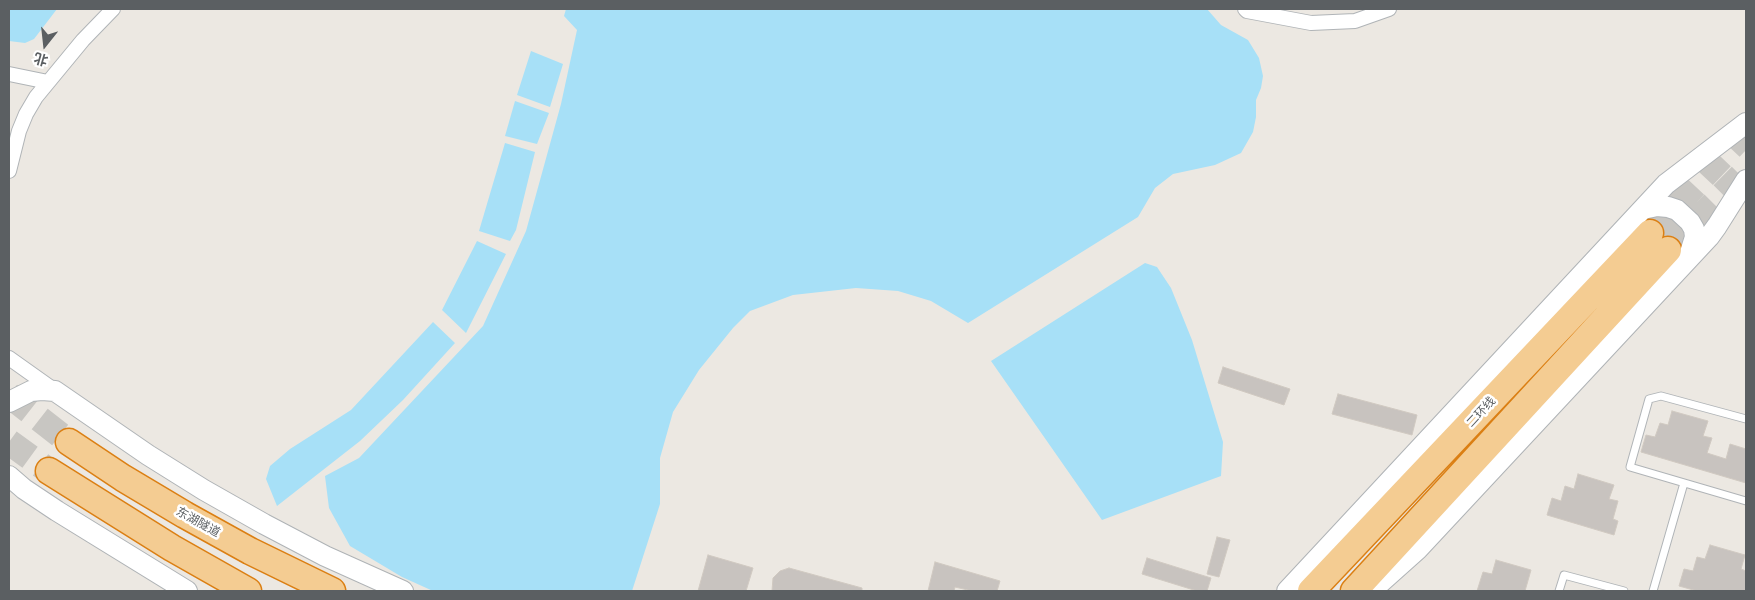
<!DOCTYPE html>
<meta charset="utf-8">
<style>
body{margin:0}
#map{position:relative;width:1755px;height:600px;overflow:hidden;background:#ece8e2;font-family:"Golos Text","Noto Sans SC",sans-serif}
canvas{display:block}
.frame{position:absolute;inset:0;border:10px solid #5b5f62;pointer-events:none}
.north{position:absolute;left:20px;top:20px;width:50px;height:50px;-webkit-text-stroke:4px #fff;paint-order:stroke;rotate:196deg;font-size:14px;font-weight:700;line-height:20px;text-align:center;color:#5b5f62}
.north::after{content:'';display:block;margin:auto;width:18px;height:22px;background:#5b5f62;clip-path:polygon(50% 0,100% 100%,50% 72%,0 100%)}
</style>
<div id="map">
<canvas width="1755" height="600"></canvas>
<div class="frame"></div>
<div class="north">北</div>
</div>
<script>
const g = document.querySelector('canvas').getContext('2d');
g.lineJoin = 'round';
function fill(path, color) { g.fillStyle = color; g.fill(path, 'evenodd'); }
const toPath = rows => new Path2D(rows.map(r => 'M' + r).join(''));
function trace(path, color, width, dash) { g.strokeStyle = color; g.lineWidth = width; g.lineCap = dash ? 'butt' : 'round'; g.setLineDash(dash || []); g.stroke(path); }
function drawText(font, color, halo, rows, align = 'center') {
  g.font = font + ' "Golos Text","Noto Sans SC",sans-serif'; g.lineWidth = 5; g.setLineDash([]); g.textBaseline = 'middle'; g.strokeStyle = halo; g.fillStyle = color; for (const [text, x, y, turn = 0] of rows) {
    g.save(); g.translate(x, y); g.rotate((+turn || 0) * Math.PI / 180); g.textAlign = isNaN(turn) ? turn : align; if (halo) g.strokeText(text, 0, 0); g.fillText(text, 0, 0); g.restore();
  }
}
fill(toPath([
 [9,9,57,9,34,39,25,43,9,41],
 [566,9,1207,9,1221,25,1248,40,1259,58,1263,76,1261,88,1256,100,1256,117,1253,132,1241,153,1215,165,1173,174,1155,188,1138,217,968,323,931,301,898,291,856,288,793,295,750,311,733,328,699,370,673,412,660,458,660,504,632,591,433,591,402,577,350,546,329,508,325,476,359,458,483,326,526,231,561,104,577,30,564,16],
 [531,51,563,64,550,107,517,95],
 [515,101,549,113,537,144,505,136],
 [505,143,535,152,516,230,510,241,479,231],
 [477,241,506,254,466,333,442,310],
 [1145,263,1157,267,1171,288,1192,340,1223,442,1221,476,1102,520,991,361],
 [433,322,455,343,403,400,360,441,277,506,266,479,270,466,290,449,351,410]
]), '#a7e0f7');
const building = toPath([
 [1223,367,1290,389,1284,405,1218,383,1223,367],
 [1338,394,1417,415,1412,435,1332,414,1338,394],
 [1672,411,1708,421,1703,436,1712,438,1707,453,1726,459,1730,444,1746,449,1746,483,1641,452,1646,435,1655,437,1660,423,1668,425,1672,411],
 [1578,474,1614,485,1609,499,1618,501,1613,519,1618,521,1614,535,1547,515,1552,498,1561,501,1565,486,1574,489,1578,474],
 [1217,537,1230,540,1219,577,1207,574,1217,537],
 [1710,545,1745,555,1741,569,1746,571,1746,591,1697,591,1679,586,1684,569,1693,571,1697,557,1705,559,1710,545],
 [708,555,753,568,746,591,698,591,708,555],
 [1147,558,1211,578,1207,591,1197,591,1142,574,1147,558],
 [1496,560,1531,570,1525,591,1477,591,1483,572,1492,574,1496,560],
 [935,562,1000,581,997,591,972,591,955,587,954,591,928,591,935,562],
 [789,568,862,588,862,591,772,591,773,578,780,571,789,568]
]);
fill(building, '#c8c3bf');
trace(building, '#d0c9c1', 1);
trace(toPath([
 [1650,233,1746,131],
 [1668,250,1746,171],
 [9,395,69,442],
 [9,442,49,471]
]), '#c8c6c2', 26, [26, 13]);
const lane = toPath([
 [1746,419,1661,396,1649,399,1630,467,1746,501],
 [1559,591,1564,575,1624,591],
 [1653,591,1684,483]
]);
const street = toPath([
 [1245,9,1247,11,1311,23,1355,21,1389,9],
 [9,74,48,82],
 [9,171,19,131,26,114,36,97,83,40,113,9],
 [9,358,54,390]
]);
const secondary = toPath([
 [1643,209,1657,206,1668,207,1677,210,1690,222,1694,229,1695,237,1689,256],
 [9,402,31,391,42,390,55,391,148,455,204,490,264,524,325,556,403,591],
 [9,476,24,489,57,511,187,591],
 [1287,591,1666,184,1746,123],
 [1371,591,1418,549,1709,237,1717,226,1746,180]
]);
const highway = toPath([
 [69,442,123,478,185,515,250,551,332,591],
 [49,471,172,548,248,591],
 [1311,591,1650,233],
 [1354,591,1668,250]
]);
trace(lane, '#b0b4b7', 9);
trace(street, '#b0b4b7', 16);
trace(secondary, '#afb3b6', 22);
trace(highway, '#db7f13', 29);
trace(lane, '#fff', 7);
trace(street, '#fff', 14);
trace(secondary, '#fff', 20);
trace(highway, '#f4cc92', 26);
drawText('12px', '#5b5f62', '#fff', [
 ["二环线",1481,412,-47],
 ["东湖隧道",198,522,29]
]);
</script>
